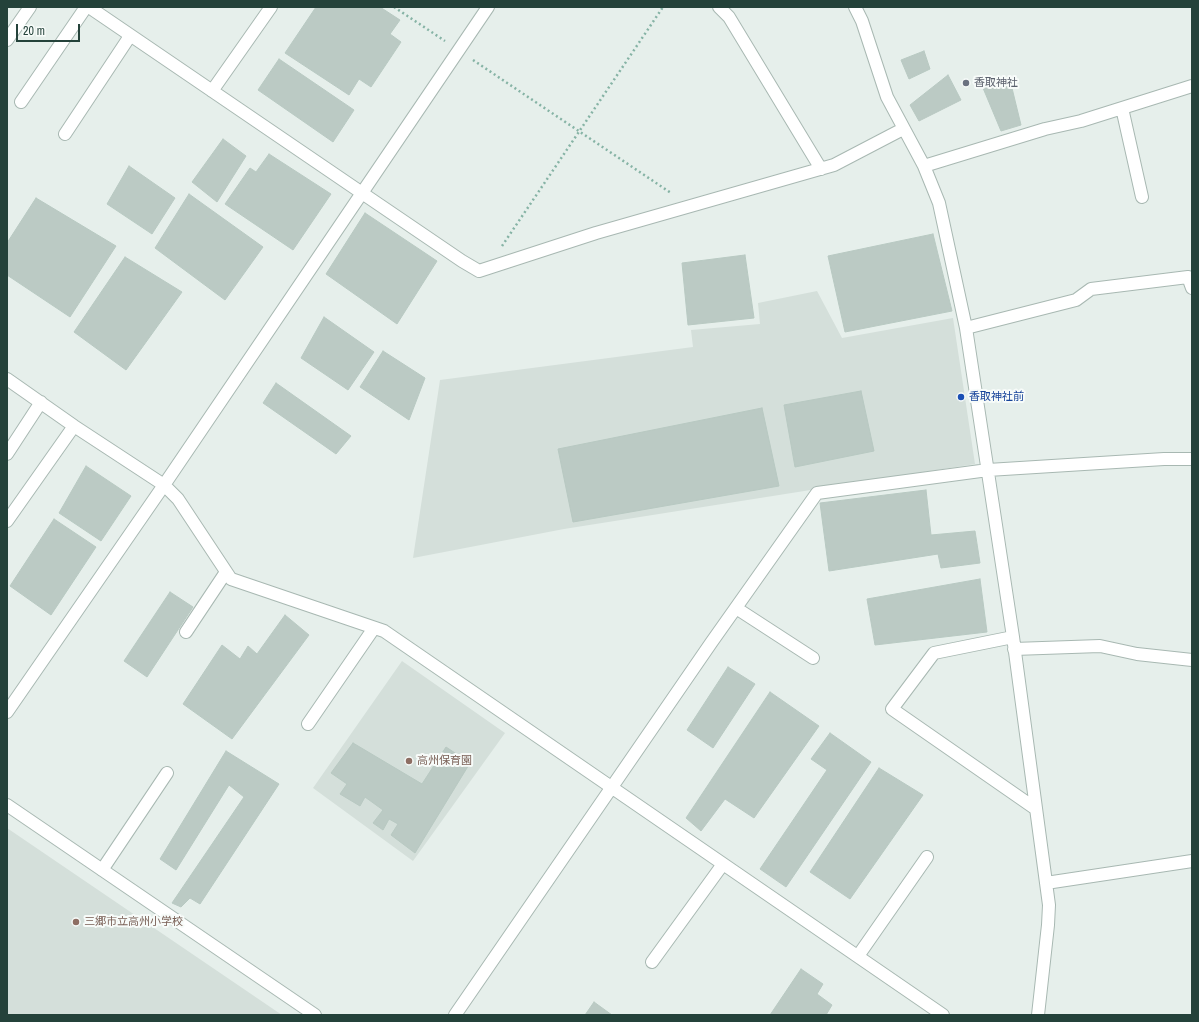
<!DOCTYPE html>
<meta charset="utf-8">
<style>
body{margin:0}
#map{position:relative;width:1199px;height:1022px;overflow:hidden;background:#e6efeb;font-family:"Archivo Narrow",sans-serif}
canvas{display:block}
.frame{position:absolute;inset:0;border:8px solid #24423a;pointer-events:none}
.scale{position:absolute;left:16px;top:24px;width:64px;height:18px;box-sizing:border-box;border:2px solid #24423a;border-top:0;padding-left:5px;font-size:12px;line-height:14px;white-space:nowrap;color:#24423a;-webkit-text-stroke:3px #f7fbf9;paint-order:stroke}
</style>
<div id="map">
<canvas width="1199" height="1022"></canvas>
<div class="frame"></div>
<div class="scale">20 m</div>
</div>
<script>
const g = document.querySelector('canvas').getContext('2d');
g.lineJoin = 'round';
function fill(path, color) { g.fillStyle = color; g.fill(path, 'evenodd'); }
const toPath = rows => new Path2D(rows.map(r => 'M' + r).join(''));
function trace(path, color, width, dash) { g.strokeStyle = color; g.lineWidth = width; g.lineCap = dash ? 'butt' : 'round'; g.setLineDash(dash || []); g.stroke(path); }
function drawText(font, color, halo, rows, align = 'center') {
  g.font = font + ' "Archivo Narrow","Noto Sans JP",sans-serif'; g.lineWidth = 4; g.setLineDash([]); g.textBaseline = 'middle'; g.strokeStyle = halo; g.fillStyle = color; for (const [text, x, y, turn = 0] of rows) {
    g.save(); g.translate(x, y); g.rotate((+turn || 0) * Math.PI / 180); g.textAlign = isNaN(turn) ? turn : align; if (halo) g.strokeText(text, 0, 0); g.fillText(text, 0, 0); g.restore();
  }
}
fill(toPath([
 [817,291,842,338,953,318,975,464,564,529,413,558,440,380,693,347,691,330,760,324,758,303],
 [402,661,505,733,413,861,313,788],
 [7,828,282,1015,7,1015]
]), '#d4dfda');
const building = toPath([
 [316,7,380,7,400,20,390,34,401,42,371,87,359,79,349,95,285,53,316,7],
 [924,51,930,69,909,79,901,60,924,51],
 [279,59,354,110,333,142,258,90,279,59],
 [948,75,961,100,919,121,910,105,948,75],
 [1011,84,1021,125,1001,131,983,88,1011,84],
 [223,139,246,156,217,202,192,182,223,139],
 [269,154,331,194,293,250,225,204,250,168,256,172,269,154],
 [129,166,175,198,152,234,107,204,129,166],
 [189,194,263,247,225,300,155,248,189,194],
 [36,198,116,246,70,317,7,275,7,243,36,198],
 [365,213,437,261,397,324,326,274,365,213],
 [933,234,952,311,845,332,828,256,933,234],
 [745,255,754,318,688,325,682,263,745,255],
 [125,257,182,292,126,370,74,332,125,257],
 [324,317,374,352,348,390,301,358,324,317],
 [383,351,425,378,409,420,360,387,383,351],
 [276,383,351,436,336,454,263,403,276,383],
 [861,391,874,451,795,467,784,405,861,391],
 [762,408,779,486,573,522,558,449,762,408],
 [86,466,131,496,101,541,59,513,86,466],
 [926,490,931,535,975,531,980,563,941,568,938,554,829,571,820,503,926,490],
 [54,519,96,547,51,615,10,586,54,519],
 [980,579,987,632,875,645,867,599,980,579],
 [170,592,193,607,147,677,124,661,170,592],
 [285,615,309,635,232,739,183,704,222,645,240,659,248,646,257,654,285,615],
 [728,667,755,684,713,748,687,730,728,667],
 [770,692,819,726,754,818,725,799,701,831,686,818,770,692],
 [830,733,871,762,786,887,760,869,827,770,811,759,830,733],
 [353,743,422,784,446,747,470,763,415,853,391,835,398,824,389,819,383,830,373,823,383,810,365,797,360,806,340,794,347,784,331,773,353,743],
 [226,751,279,784,200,904,190,898,181,907,172,903,244,797,229,785,176,870,160,859,226,751],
 [879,768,923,795,850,899,810,872,879,768],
 [801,969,823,984,817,994,832,1005,826,1015,770,1015,801,969],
 [594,1002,612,1015,585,1015,594,1002]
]);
fill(building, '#bbcac4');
trace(building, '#b8c9c2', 1);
const minor = toPath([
 [89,7,362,193,462,261,479,271,596,233,834,165,903,129],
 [719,7,729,17,821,169],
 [855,7,862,21,887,97,924,166,939,203,966,328,1013,637,1049,905,1048,925,1038,1015],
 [7,40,30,7],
 [212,91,271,7],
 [21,102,86,7],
 [1122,108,1142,197],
 [65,134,130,36],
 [924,166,1045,129,1081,121,1192,86],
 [966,328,1076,300,1091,289,1188,277,1192,288],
 [7,379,74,426,164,485,178,499,231,579,384,631,943,1015],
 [7,454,41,402],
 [7,521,74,426],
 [736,608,813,658],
 [186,632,226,572],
 [1013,637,934,653,892,709,1036,809],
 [1014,649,1100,646,1137,654,1192,660],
 [7,712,164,485,488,7],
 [308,724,374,628],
 [7,805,315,1015],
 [102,870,167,773],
 [1046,883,1192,861],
 [858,956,927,857],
 [652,962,723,864],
 [455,1015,711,643,817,493,988,470,1164,459,1192,459]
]);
trace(minor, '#a8b8b2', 14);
trace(toPath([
 [394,7,445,41],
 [473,60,671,193],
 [502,246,663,7]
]), '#86b3a5', 2.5, [2, 3]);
trace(minor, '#fff', 12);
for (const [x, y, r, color] of [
 [966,83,4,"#6b7280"],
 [961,397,4,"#1a4fb4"],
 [409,761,4,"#8d6e63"],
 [76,922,4,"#8d6e63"]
]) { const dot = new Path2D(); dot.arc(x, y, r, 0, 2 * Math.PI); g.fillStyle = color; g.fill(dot); trace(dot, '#f7fbf9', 1.5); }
drawText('11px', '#5b616d', '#f7fbf9', [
 ["香取神社",974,83]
], 'left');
drawText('11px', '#164399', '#f7fbf9', [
 ["香取神社前",969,397]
], 'left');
drawText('11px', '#785e54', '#f7fbf9', [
 ["高州保育園",417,761],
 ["三郷市立高州小学校",84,922]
], 'left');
</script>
